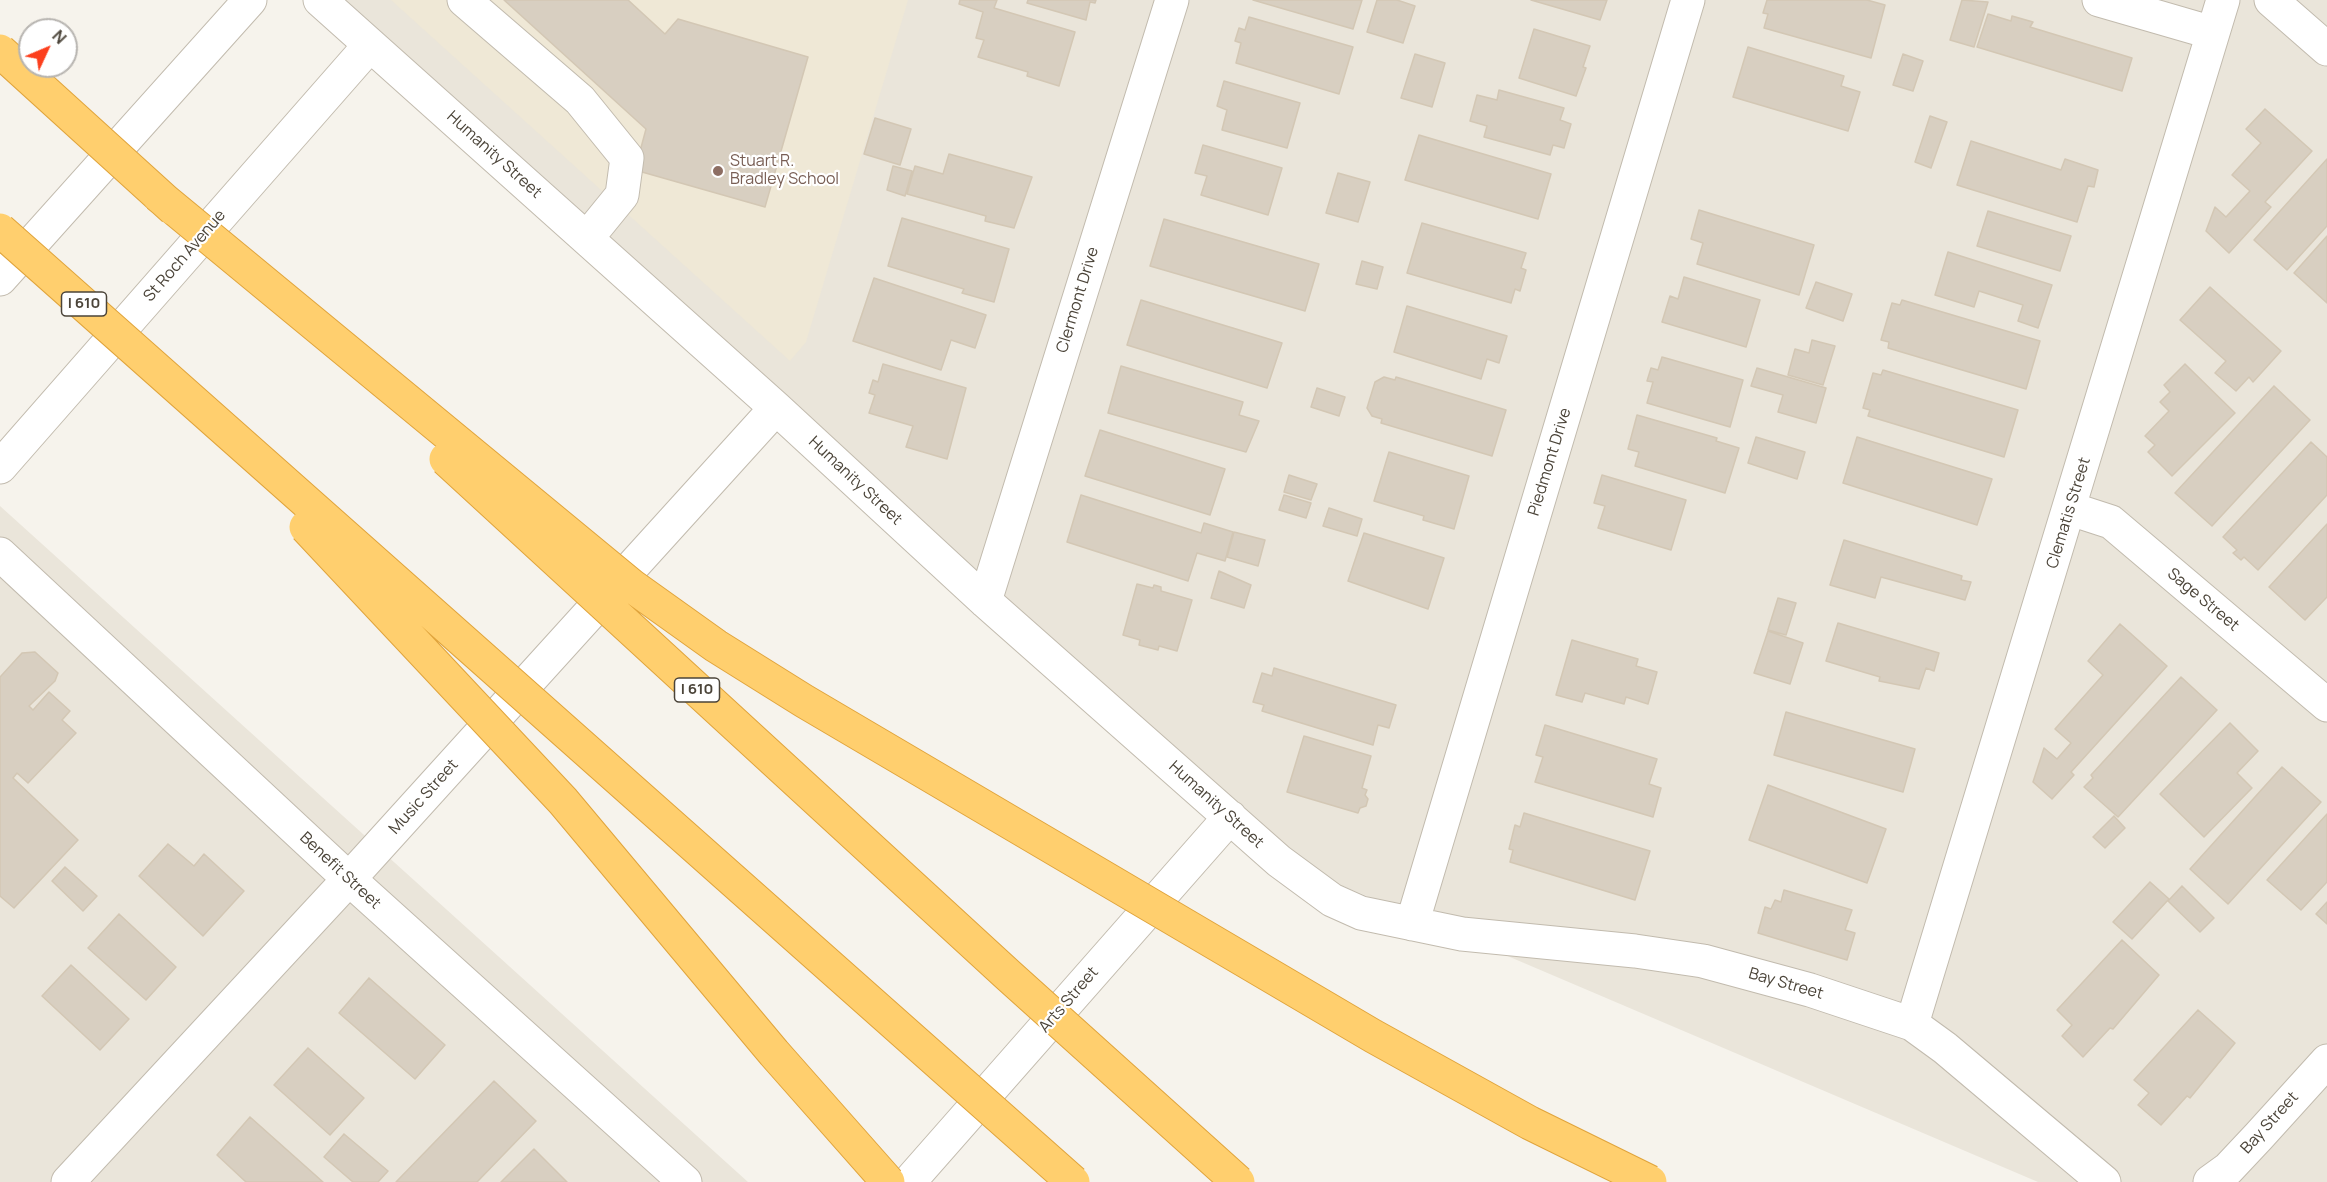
<!DOCTYPE html>
<style>
body{margin:0}
#map{position:relative;width:2327px;height:1182px;overflow:hidden;background:#f6f3ec;font-family:Manrope,sans-serif}
canvas{display:block}
.north{position:absolute;left:18px;top:18px;width:60px;height:60px;box-sizing:border-box;background:#fff;border:2px solid #b7b4b0;border-radius:50%;rotate:46deg;font-size:16px;font-weight:700;line-height:24px;text-align:center;color:#4b4439}
.north::after{content:'';display:block;margin:auto;width:21px;height:27px;background:#fc3f1d;clip-path:polygon(50% 0,100% 100%,50% 72%,0 100%)}
</style>
<div id="map">
<canvas width="2327" height="1182"></canvas>
<div class="north">N</div>
</div>
<script>
const g = document.querySelector('canvas').getContext('2d');
g.lineJoin = 'round';
function fill(path, color) { g.fillStyle = color; g.fill(path, 'evenodd'); }
const toPath = rows => new Path2D(rows.map(r => 'M' + r).join(''));
function trace(path, color, width, dash) { g.strokeStyle = color; g.lineWidth = width; g.lineCap = dash ? 'butt' : 'round'; g.setLineDash(dash || []); g.stroke(path); }
function drawText(font, color, halo, rows, align = 'center') {
  g.font = font + ' Manrope,sans-serif'; g.lineWidth = 4.5; g.setLineDash([]); g.textBaseline = 'middle'; g.strokeStyle = halo; g.fillStyle = color; for (const [text, x, y, turn = 0] of rows) {
    g.save(); g.translate(x, y); g.rotate((+turn || 0) * Math.PI / 180); g.textAlign = isNaN(turn) ? turn : align; if (halo) g.strokeText(text, 0, 0); g.fillText(text, 0, 0); g.restore();
  }
}
fill(toPath([
 [310,0,2327,0,2327,1182,2038,1182,1247,845],
 [0,506,748,1182,0,1182]
]), '#eae5da');
fill(toPath([
 [391,0,908,0,806,342,790,361]
]), '#efe8d6');
const building = toPath([
 [504,0,628,0,665,34,678,19,808,57,765,207,635,170,646,129,504,0],
 [960,0,997,0,994,8,1075,32,1059,86,1027,76,1028,72,978,57,984,40,976,38,983,12,959,4,960,0],
 [1028,0,1096,0,1095,3,1090,2,1086,20,1027,3,1028,0],
 [1253,0,1362,0,1353,29,1253,0],
 [1377,0,1397,0,1415,6,1403,43,1367,32,1377,0],
 [1531,0,1607,0,1600,20,1531,0],
 [1767,0,1867,0,1885,5,1871,58,1764,28,1768,14,1763,13,1767,0],
 [1962,0,1988,2,1974,47,1950,40,1962,0],
 [1988,14,2011,21,2012,16,2033,22,2030,27,2132,58,2122,91,1977,47,1988,14],
 [1249,17,1353,47,1339,94,1236,63,1241,43,1235,41,1239,28,1245,30,1249,17],
 [1534,29,1590,46,1583,67,1586,68,1576,96,1519,78,1534,29],
 [1748,47,1844,76,1841,86,1860,92,1848,131,1733,97,1748,47],
 [1415,54,1445,63,1432,107,1401,98,1415,54],
 [1903,54,1923,61,1913,91,1893,85,1903,54],
 [1224,81,1300,103,1287,148,1222,130,1227,110,1217,106,1224,81],
 [1499,90,1564,108,1560,120,1571,124,1564,148,1553,145,1550,155,1484,137,1487,126,1470,121,1477,95,1497,100,1499,90],
 [2265,109,2312,151,2265,202,2271,207,2229,253,2206,231,2215,207,2226,217,2250,191,2232,175,2261,143,2246,129,2265,109],
 [1930,116,1947,122,1931,168,1915,162,1930,116],
 [875,118,911,129,900,165,864,154,875,118],
 [1419,135,1551,174,1538,219,1405,180,1419,135],
 [1971,141,2061,170,2065,159,2098,170,2094,187,2088,186,2077,222,1957,185,1971,141],
 [1203,145,1282,168,1268,215,1201,195,1207,176,1195,173,1203,145],
 [949,154,1032,177,1014,228,985,221,986,216,907,194,915,166,943,174,949,154],
 [2327,159,2327,226,2287,270,2254,240,2327,159],
 [893,166,912,171,905,196,887,190,893,166],
 [1338,173,1370,182,1358,222,1326,213,1338,173],
 [1699,210,1814,245,1799,295,1697,264,1703,243,1691,239,1699,210],
 [1988,211,2071,236,2060,271,1977,246,1988,211],
 [902,218,1009,249,994,302,962,293,964,289,888,266,902,218],
 [1164,219,1319,264,1305,311,1150,266,1164,219],
 [1422,223,1526,253,1521,268,1526,270,1520,291,1515,289,1511,303,1407,273,1422,223],
 [2327,236,2327,303,2294,273,2327,236],
 [1948,252,2052,285,2038,328,2018,321,2023,305,1979,291,1974,307,1935,295,1948,252],
 [1362,261,1383,267,1377,289,1356,284,1362,261],
 [1684,277,1760,300,1746,347,1662,322,1670,296,1678,299,1684,277],
 [874,278,986,315,975,348,951,340,941,370,853,341,874,278],
 [1816,282,1852,294,1843,321,1806,308,1816,282],
 [2210,287,2281,351,2253,382,2249,377,2236,391,2215,373,2226,361,2180,320,2210,287],
 [1141,300,1282,343,1267,388,1127,345,1141,300],
 [1902,300,2040,341,2026,389,1888,348,1889,342,1881,340,1892,303,1900,305,1902,300],
 [1407,306,1507,336,1499,363,1487,359,1481,379,1394,352,1407,306],
 [1812,340,1835,346,1823,385,1788,375,1795,349,1809,353,1812,340],
 [1662,357,1743,380,1730,427,1647,403,1653,382,1647,381,1651,368,1658,370,1662,357],
 [883,364,966,388,947,459,906,447,913,426,869,413,875,395,869,393,873,380,878,382,883,364],
 [2185,364,2235,413,2172,476,2148,452,2155,445,2145,436,2169,411,2160,402,2170,392,2164,385,2185,364],
 [1121,366,1243,402,1239,415,1259,421,1246,452,1108,413,1121,366],
 [1757,368,1826,388,1816,423,1778,412,1783,395,1751,386,1757,368],
 [1883,370,2018,410,2004,457,1868,416,1870,410,1863,408,1873,373,1881,375,1883,370],
 [1384,377,1395,380,1396,377,1506,410,1492,456,1381,423,1382,419,1372,416,1367,408,1375,382,1384,377],
 [2274,386,2310,420,2212,526,2175,493,2274,386],
 [1317,388,1345,397,1339,416,1311,407,1317,388],
 [1637,415,1717,438,1716,441,1739,448,1725,493,1635,466,1639,452,1628,449,1637,415],
 [1100,430,1225,469,1210,515,1085,476,1100,430],
 [1756,437,1805,452,1797,479,1748,463,1756,437],
 [1857,437,1992,479,1977,525,1843,483,1857,437],
 [2311,442,2327,457,2327,495,2258,570,2244,557,2241,560,2233,553,2237,550,2223,537,2311,442],
 [1389,452,1469,476,1454,529,1423,520,1424,516,1374,501,1389,452],
 [1289,475,1317,484,1311,500,1284,492,1289,475],
 [1602,475,1686,500,1671,550,1598,528,1605,506,1594,503,1602,475],
 [1081,495,1201,533,1204,523,1233,532,1225,561,1197,553,1188,581,1067,542,1081,495],
 [1284,495,1311,503,1306,518,1279,510,1284,495],
 [1329,508,1362,519,1357,536,1323,526,1329,508],
 [2327,524,2327,597,2305,620,2269,587,2327,524],
 [1234,532,1265,540,1258,566,1227,557,1234,532],
 [1364,533,1444,558,1428,609,1348,581,1364,533],
 [1844,540,1962,576,1961,580,1971,582,1965,600,1881,577,1875,598,1830,585,1844,540],
 [1219,571,1251,585,1244,608,1211,598,1219,571],
 [1137,584,1153,588,1154,585,1161,587,1161,591,1192,600,1177,651,1159,646,1158,650,1139,645,1140,640,1123,635,1137,584],
 [1778,598,1796,603,1786,635,1768,630,1778,598],
 [1838,623,1939,653,1934,671,1926,668,1919,689,1879,681,1880,677,1826,661,1838,623],
 [2120,624,2167,666,2071,772,2074,775,2052,799,2033,782,2044,748,2057,759,2071,743,2055,729,2103,675,2088,661,2120,624],
 [1768,631,1803,643,1790,684,1754,673,1768,631],
 [1572,640,1638,659,1636,666,1657,672,1648,704,1626,697,1624,704,1585,693,1582,702,1556,695,1572,640],
 [35,652,58,673,55,681,29,706,33,710,49,692,70,711,62,720,76,733,28,783,17,773,13,778,78,840,14,908,0,896,0,677,22,653,35,652],
 [1274,668,1396,705,1389,728,1378,725,1373,745,1262,711,1264,705,1253,702,1262,673,1272,676,1274,668],
 [2181,677,2217,710,2118,817,2084,787,2093,778,2091,775,2181,677],
 [1786,712,1915,749,1903,792,1774,755,1786,712],
 [2230,723,2258,751,2237,773,2252,788,2204,837,2160,794,2230,723],
 [1545,725,1657,759,1649,784,1661,788,1653,817,1535,782,1543,757,1536,755,1545,725],
 [1304,736,1371,756,1362,788,1367,790,1365,795,1368,799,1366,806,1360,808,1358,813,1287,792,1304,736],
 [2282,767,2321,802,2228,904,2190,869,2282,767],
 [1768,785,1886,829,1867,883,1749,840,1768,785],
 [1524,813,1650,851,1635,900,1510,862,1513,850,1509,849,1515,825,1520,827,1524,813],
 [2327,814,2327,882,2301,910,2267,880,2327,814],
 [2114,816,2125,828,2105,848,2093,837,2114,816],
 [168,844,194,866,204,854,244,891,203,936,139,876,168,844],
 [65,867,97,896,83,911,52,881,65,867],
 [2150,882,2169,899,2132,939,2113,922,2150,882],
 [2182,886,2214,918,2200,932,2168,901,2182,886],
 [1784,890,1852,910,1845,930,1855,933,1847,960,1758,933,1765,907,1771,909,1775,900,1781,902,1784,890],
 [2327,902,2327,924,2316,914,2327,902],
 [119,914,176,967,146,1000,88,948,119,914],
 [2122,940,2159,975,2113,1029,2110,1028,2083,1057,2062,1036,2072,1025,2057,1010,2122,940],
 [71,965,129,1019,100,1050,42,996,71,965],
 [369,978,445,1045,415,1079,339,1013,369,978],
 [2198,1010,2235,1043,2190,1098,2187,1096,2161,1125,2138,1105,2149,1093,2134,1080,2198,1010],
 [308,1048,364,1098,330,1135,274,1085,308,1048],
 [494,1081,536,1121,477,1182,396,1182,494,1081],
 [250,1117,323,1182,246,1182,217,1155,250,1117],
 [344,1134,388,1171,378,1182,353,1182,324,1157,344,1134],
 [534,1149,567,1182,501,1182,534,1149]
]);
fill(building, '#d8cfc1');
trace(building, '#d3c7b4', 1.5);
const minor = toPath([
 [320,0,776,408,985,601,1279,861,1332,900,1361,913,1462,934,1635,951,1703,961,1810,990,1912,1024,1945,1048,2104,1182],
 [464,0,580,100,627,158,622,195,587,238],
 [2099,0,2213,33],
 [2271,0,2327,49],
 [0,279,250,0],
 [0,467,370,45],
 [2071,509,2111,522,2327,705],
 [0,554,349,879,685,1182],
 [985,601,1172,0],
 [1412,924,1688,0],
 [1912,1024,2223,0],
 [68,1182,349,879,776,408],
 [909,1182,1230,817],
 [2210,1182,2228,1169,2259,1136,2327,1061]
]);
trace(minor, '#c2bbae', 35);
trace(minor, '#fff', 33);
const highwayBridge = toPath([
 [0,51,174,209],
 [158,195,632,586,716,646,804,701,1373,1036,1530,1123,1650,1182],
 [0,230,1073,1182],
 [446,459,1008,975,1238,1182],
 [306,527,563,801,774,1053,888,1182]
]);
trace(highwayBridge, '#e0a43c', 35, []);
trace(highwayBridge, '#ffcf6e', 33);
for (const [x, y, r, color] of [
 [718,171,6,"#8d6e63"]
]) { const dot = new Path2D(); dot.arc(x, y, r, 0, 2 * Math.PI); g.fillStyle = color; g.fill(dot); trace(dot, '#fff', 2); }
for (const [x, y, w] of [
 [84,304,45],
 [697,690,45]
]) { const box = new Path2D(); box.roundRect(x - w / 2, y - 12, w, 24, 4.5); g.fillStyle = '#fff'; g.fill(box); trace(box, '#4b4439', 1.5); }
drawText('bold 15px', '#4b4439', null, [
 ["I 610",84,304],
 ["I 610",697,690]
]);
drawText('16px', '#4b4439', '#fff', [
 ["Humanity Street",494,155,42],
 ["St Roch Avenue",185,256,-49],
 ["Clermont Drive",1078,300,-73],
 ["Piedmont Drive",1550,462,-73],
 ["Humanity Street",855,481,43],
 ["Clematis Street",2069,513,-73],
 ["Sage Street",2203,600,40],
 ["Music Street",424,797,-48],
 ["Humanity Street",1216,805,42],
 ["Benefit Street",340,871,43],
 ["Bay Street",1786,984,16],
 ["Arts Street",1069,1000,-49],
 ["Bay Street",2270,1123,-48]
]);
drawText('16px', '#785e54', '#fff', [
 ["Stuart R.",730,162],
 ["Bradley School",730,180]
], 'left');
</script>
